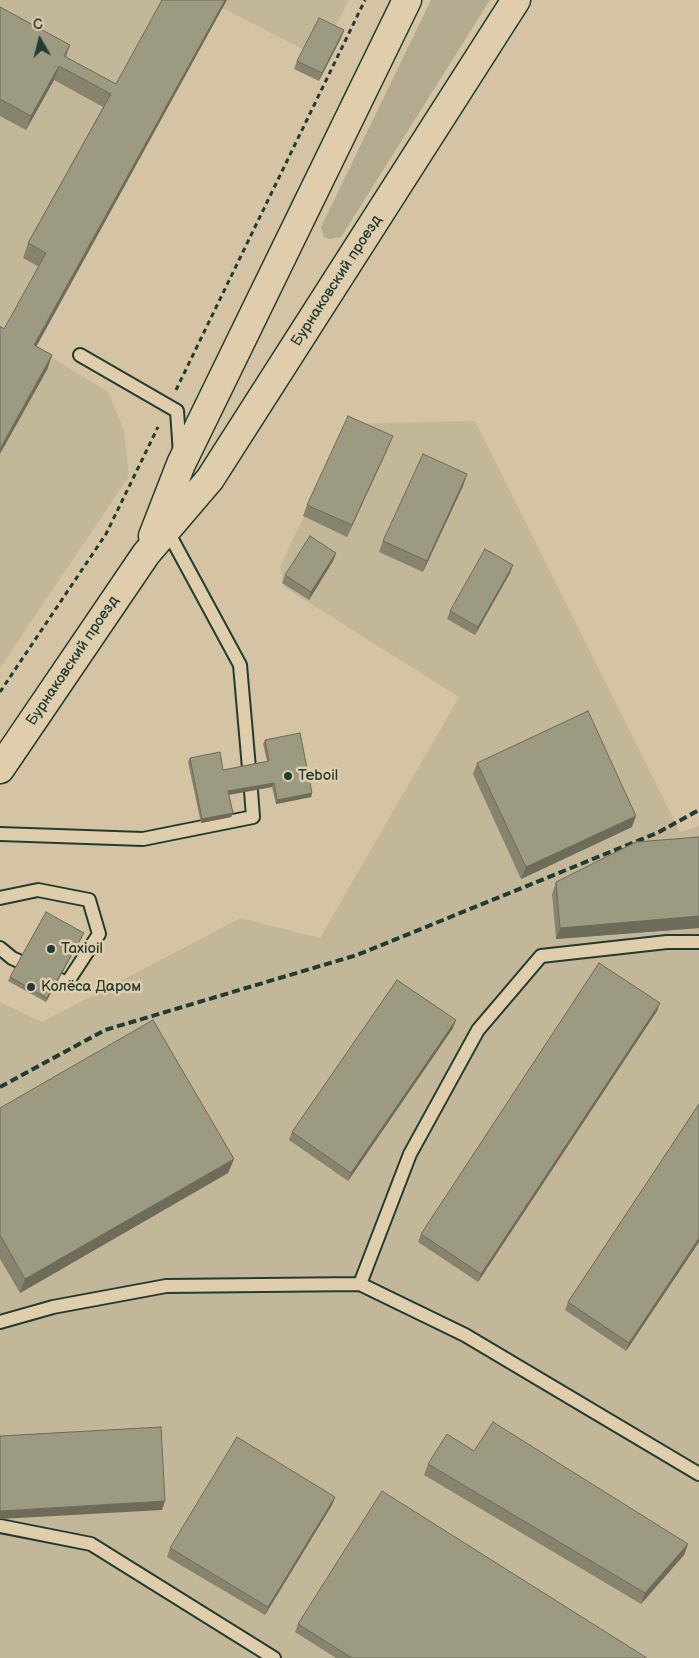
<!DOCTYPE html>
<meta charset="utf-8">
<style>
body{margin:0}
#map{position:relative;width:699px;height:1658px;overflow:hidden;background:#d4c4a4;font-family:"Balsamiq Sans",sans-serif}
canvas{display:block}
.north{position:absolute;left:15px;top:15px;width:50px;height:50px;-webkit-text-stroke:4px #dfcdab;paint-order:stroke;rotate:352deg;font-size:14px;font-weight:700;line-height:20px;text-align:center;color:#1f3d34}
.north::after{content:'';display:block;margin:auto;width:18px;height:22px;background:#1f3d34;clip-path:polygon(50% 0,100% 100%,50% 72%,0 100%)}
</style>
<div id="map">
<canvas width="699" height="1658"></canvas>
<div class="north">С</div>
</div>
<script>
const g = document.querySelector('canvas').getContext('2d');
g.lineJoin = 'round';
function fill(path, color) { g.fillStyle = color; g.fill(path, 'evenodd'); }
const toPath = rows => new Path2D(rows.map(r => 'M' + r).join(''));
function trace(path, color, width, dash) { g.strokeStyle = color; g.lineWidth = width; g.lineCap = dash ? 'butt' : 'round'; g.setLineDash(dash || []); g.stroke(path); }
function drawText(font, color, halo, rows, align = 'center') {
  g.font = font + ' "Balsamiq Sans",sans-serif'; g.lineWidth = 5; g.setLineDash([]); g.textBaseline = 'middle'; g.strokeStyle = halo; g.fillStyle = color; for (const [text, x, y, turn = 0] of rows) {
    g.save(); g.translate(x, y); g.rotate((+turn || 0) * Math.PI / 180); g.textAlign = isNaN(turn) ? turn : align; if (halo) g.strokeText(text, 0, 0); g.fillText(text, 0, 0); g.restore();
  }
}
fill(toPath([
 [0,0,349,0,320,58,217,5,30,344,108,392,124,431,129,476,0,668],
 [475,421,680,832,699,826,699,1658,0,1658,0,1002,42,1022,241,918,320,938,459,697,284,587,280,567,347,424]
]), '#c3b79a');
fill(toPath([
 [431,0,490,0,341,237,330,239,324,237,321,227]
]), '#b2ab8f');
const service = toPath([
 [80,355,177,411,180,454],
 [167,530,240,665,249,768],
 [0,834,143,839,253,817,251,791],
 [0,898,38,890,89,900,99,934,67,983,12,958,0,948],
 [360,1284,410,1154,478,1030,541,956,667,942,699,942],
 [0,1322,53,1307,166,1286,360,1284,465,1335,699,1474],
 [0,1526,91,1544,274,1658]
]);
const primary = toPath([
 [153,536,181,464,407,0],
 [0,769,146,554,210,479,516,0]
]);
trace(service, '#1f3d34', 16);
trace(primary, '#1f3d34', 31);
trace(toPath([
 [176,390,365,0],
 [0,692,106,534,158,427]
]), '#1f3d34', 3, [5, 4]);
trace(service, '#dfcdab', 12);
trace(primary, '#dfcdab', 28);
trace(toPath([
 [0,1087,105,1030,357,955,657,833,699,810]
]), '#1f3d34', 4, [8, 4]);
fill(toPath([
 [0,7,70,45,66,57,116,84,36,346,52,355,47,370,4,329,39,267,23,258,28,243,103,107,54,80,26,130,0,116],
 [344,30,341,38,319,81,294,69,297,61],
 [388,448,347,537,303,516,307,505],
 [467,474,463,486,423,572,379,552,383,541],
 [336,553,333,561,309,600,282,583,285,575],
 [513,565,510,573,475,635,447,619,450,611],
 [265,740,312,793,311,797,276,804,272,787,229,795,233,813,231,817,201,823,188,762,190,758,223,770,267,761,263,744],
 [477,763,632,827,521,879,473,774],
 [699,837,699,928,556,939,552,894,556,882],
 [82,937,46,1002,8,981,10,977],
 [657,1011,478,1282,418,1242,421,1234],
 [453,1028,348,1181,289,1140,292,1132],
 [699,1104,699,1242,626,1351,565,1310,568,1302],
 [0,1108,234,1159,228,1173,20,1293,0,1259],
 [428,1464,688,1544,684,1555,641,1604,424,1475],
 [335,1497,332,1505,265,1615,167,1557,170,1548],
 [298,1624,647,1658,336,1658,295,1632]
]), '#86846f');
fill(toPath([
 [225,0,227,0,29,360,34,345],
 [344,30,341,38,319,81,322,73],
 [59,66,54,80,26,130,31,116],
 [52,355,47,370,0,454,0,449],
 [393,436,388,448,347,537,352,525],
 [467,474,463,486,423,572,427,561],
 [336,553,333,561,309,600,311,592],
 [513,565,510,573,475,635,478,627],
 [274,783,272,787,227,795,228,791],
 [312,793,311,797,276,804,277,800],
 [233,813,231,817,201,823,202,819],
 [636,816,632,827,521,879,526,867],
 [699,916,699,928,556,939,560,928],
 [84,933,82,937,46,1002,47,998],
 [660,1003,657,1011,478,1282,481,1274],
 [456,1020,453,1028,348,1181,351,1173],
 [234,1159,228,1173,20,1293,25,1279],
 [699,1238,699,1242,626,1351,629,1343],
 [335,1497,332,1505,265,1615,268,1607],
 [165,1501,162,1510,0,1519,0,1511],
 [688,1544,684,1555,641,1604,645,1593]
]), '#6d6c5a');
const building = toPath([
 [162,0,225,0,34,345,52,355,0,449,0,326,4,329,46,253,28,243,111,94,59,66,31,116,0,99,0,7,70,45,64,56,116,84,162,0],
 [319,18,344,30,322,73,297,61,319,18],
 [348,416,393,436,352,525,307,505,348,416],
 [423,454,467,474,427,561,383,541,423,454],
 [310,536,336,553,311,592,285,575,310,536],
 [485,549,513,565,478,627,450,611,485,549],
 [588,711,636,816,526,867,477,763,588,711],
 [300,733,312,793,277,800,274,783,228,791,233,813,202,819,190,758,220,752,223,770,269,761,265,740,300,733],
 [699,837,699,916,560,928,556,882,636,842,699,837],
 [46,912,84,933,47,998,10,977,46,912],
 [599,963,660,1003,481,1274,421,1234,599,963],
 [397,980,456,1020,351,1173,292,1132,397,980],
 [153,1020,234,1159,25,1279,0,1235,0,1108,153,1020],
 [699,1104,699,1238,629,1343,568,1302,699,1104],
 [493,1422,688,1544,645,1593,428,1464,447,1434,474,1451,493,1422],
 [161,1427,165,1501,0,1511,0,1436,161,1427],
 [237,1437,335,1497,268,1607,170,1548,237,1437],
 [382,1491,647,1658,352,1658,298,1624,382,1491]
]);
fill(building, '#9c9a81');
trace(building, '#6d6c5a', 1);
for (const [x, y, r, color] of [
 [288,776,5,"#1f3d34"],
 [51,949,5,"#1f3d34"],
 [31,987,5,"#1f3d34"]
]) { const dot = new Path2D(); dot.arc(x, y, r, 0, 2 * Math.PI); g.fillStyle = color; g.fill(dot); trace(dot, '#dfcdab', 2); }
drawText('15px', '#1f3d34', '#dfcdab', [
 ["Бурнаковский проезд",337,281,-57],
 ["Бурнаковский проезд",73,661,-56]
]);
drawText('15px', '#1f3d34', '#dfcdab', [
 ["Teboil",298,776],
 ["Taxioil",61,949],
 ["Колёса Даром",41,987]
], 'left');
</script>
